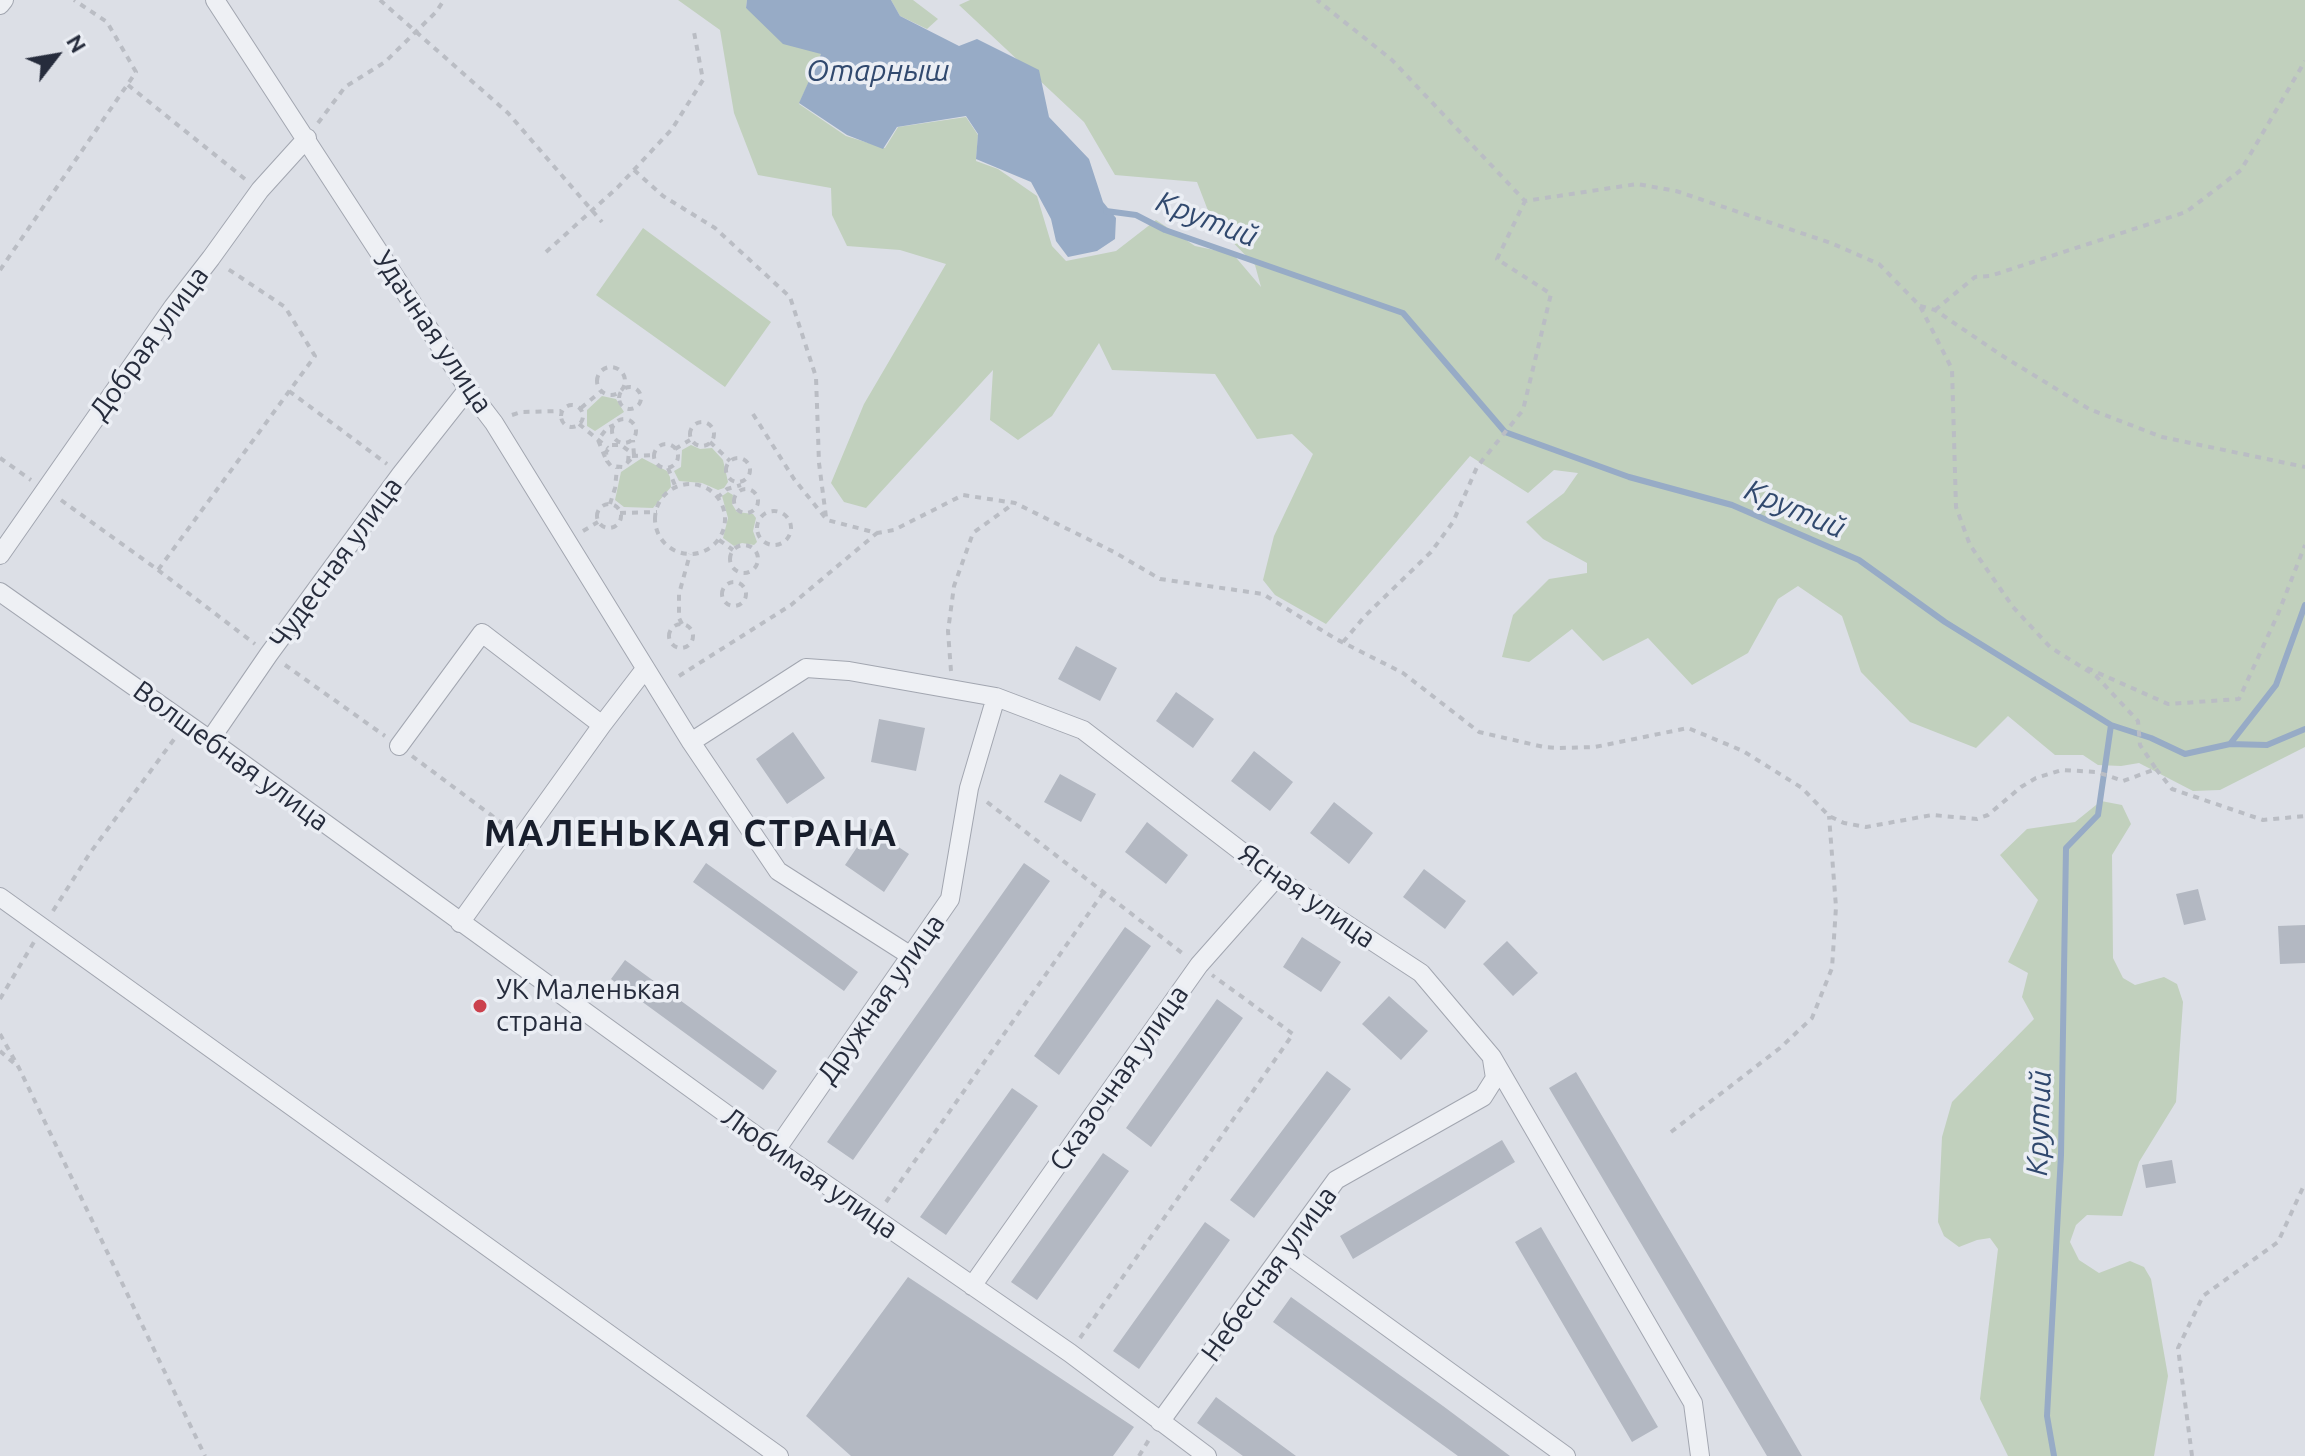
<!DOCTYPE html>
<meta charset="utf-8">
<style>
body{margin:0}
#map{position:relative;width:2305px;height:1456px;overflow:hidden;background:#dcdfe6;font-family:Ubuntu,sans-serif}
canvas{display:block}
.north{position:absolute;left:16px;top:16px;width:80px;height:80px;-webkit-text-stroke:6px #ebeef4;paint-order:stroke;rotate:59deg;font-size:22px;font-weight:700;line-height:32px;text-align:center;color:#262c3c}
.north::after{content:'';display:block;margin:auto;width:28px;height:36px;background:#262c3c;clip-path:polygon(50% 0,100% 100%,50% 72%,0 100%)}
</style>
<div id="map">
<canvas width="2305" height="1456"></canvas>
<div class="north">N</div>
</div>
<script>
const g = document.querySelector('canvas').getContext('2d');
g.lineJoin = 'round';
function fill(path, color) { g.fillStyle = color; g.fill(path, 'evenodd'); }
const toPath = rows => new Path2D(rows.map(r => 'M' + r).join(''));
function trace(path, color, width, dash) { g.strokeStyle = color; g.lineWidth = width; g.lineCap = dash ? 'butt' : 'round'; g.setLineDash(dash || []); g.stroke(path); }
function drawText(font, color, halo, rows, align = 'center') {
  g.font = font + ' Ubuntu,sans-serif'; g.lineWidth = 7; g.setLineDash([]); g.textBaseline = 'middle'; g.strokeStyle = halo; g.fillStyle = color; for (const [text, x, y, turn = 0] of rows) {
    g.save(); g.translate(x, y); g.rotate((+turn || 0) * Math.PI / 180); g.textAlign = isNaN(turn) ? turn : align; if (halo) g.strokeText(text, 0, 0); g.fillText(text, 0, 0); g.restore();
  }
}
fill(toPath([
 [678,0,747,0,746,8,821,54,799,104,846,136,885,148,898,127,966,117,978,135,976,161,998,169,1037,196,1052,246,1066,261,1116,251,1156,220,1195,246,1233,254,1261,287,1255,265,1212,221,1197,182,1115,175,1084,122,959,5,970,0,2305,0,2305,747,2220,790,2193,791,2139,763,2121,766,2098,765,2083,755,2055,755,2008,716,1976,748,1910,722,1861,672,1842,616,1798,586,1778,599,1748,653,1692,685,1648,638,1603,661,1572,629,1529,662,1502,657,1513,615,1549,579,1587,573,1587,563,1543,539,1526,522,1564,493,1578,473,1554,470,1528,493,1470,456,1326,624,1275,595,1263,580,1274,536,1313,454,1292,434,1257,439,1215,374,1112,370,1099,343,1052,416,1018,440,990,420,993,370,866,508,844,502,831,483,864,404,946,264,900,250,847,246,832,215,831,188,758,175,734,113,720,30],
 [891,0,913,0,938,19,927,29,900,16],
 [643,228,771,322,725,387,596,295],
 [602,396,616,399,624,412,595,431,587,426,587,410],
 [691,445,700,449,712,448,723,460,728,482,724,488,718,490,702,483,679,481,674,471,681,467,682,450],
 [642,458,667,471,670,477,671,487,653,508,624,507,615,500,621,472],
 [728,492,733,495,732,504,737,512,753,514,756,518,753,531,757,542,754,545,742,543,734,546,723,538,728,518,722,496],
 [2101,801,2122,805,2131,824,2112,855,2113,958,2123,978,2135,985,2164,977,2177,984,2183,1002,2176,1102,2139,1162,2122,1216,2087,1215,2076,1225,2070,1242,2079,1260,2099,1273,2130,1261,2144,1267,2151,1279,2168,1376,2154,1456,2008,1456,1980,1399,1998,1249,1990,1238,1977,1240,1959,1247,1944,1236,1938,1222,1942,1137,1952,1102,2034,1019,2022,997,2028,973,2008,962,2038,900,2000,855,2027,829,2075,822]
]), '#c1d0bd');
fill(toPath([
 [747,0,891,0,900,16,959,46,977,39,1039,70,1049,117,1089,159,1103,202,1116,218,1115,239,1097,251,1068,257,1056,241,1051,219,1031,182,976,159,978,134,966,116,897,127,883,149,847,135,799,103,821,54,783,44,746,8]
]), '#97abc6');
trace(toPath([
 [1106,211,1136,215,1165,230,1403,313,1505,432,1629,477,1732,505,1859,560,1945,622,2111,725,2098,815,2066,848,2061,1155,2047,1416,2054,1456],
 [2111,725,2151,738,2185,754,2230,744,2267,745,2305,729],
 [2230,744,2276,685,2305,605]
]), '#97abc6', 6);
fill(toPath([
 [1076,646,1117,668,1100,701,1058,679],
 [1176,692,1214,719,1193,748,1156,721],
 [879,719,925,728,916,771,871,762],
 [793,732,825,778,787,804,756,759],
 [1254,751,1293,782,1270,811,1231,781],
 [1060,774,1096,794,1081,822,1044,802],
 [1334,802,1373,833,1349,864,1310,833],
 [1147,822,1188,855,1166,884,1125,852],
 [870,828,909,854,884,892,845,865],
 [706,863,858,972,844,991,693,882],
 [1024,863,1050,881,853,1160,827,1142],
 [1424,869,1466,901,1445,929,1403,897],
 [2198,889,2206,920,2184,925,2176,894],
 [2305,925,2305,963,2280,964,2278,926],
 [1125,927,1151,946,1059,1075,1034,1056],
 [1302,937,1341,962,1321,992,1283,967],
 [1507,941,1538,973,1513,996,1483,964],
 [625,960,777,1071,763,1090,611,979],
 [1389,996,1428,1031,1401,1060,1362,1024],
 [1217,999,1243,1018,1151,1147,1126,1128],
 [1327,1071,1351,1089,1254,1218,1230,1200],
 [1576,1072,1694,1271,1802,1456,1767,1456,1549,1088],
 [1012,1088,1038,1106,946,1235,920,1217],
 [1502,1140,1515,1162,1353,1259,1340,1236],
 [1103,1153,1129,1171,1037,1300,1011,1282],
 [2172,1160,2176,1183,2146,1188,2142,1165],
 [1205,1222,1230,1240,1139,1369,1113,1351],
 [1541,1227,1658,1427,1632,1442,1515,1242],
 [908,1277,1134,1427,1113,1456,851,1456,806,1416],
 [1291,1297,1443,1406,1510,1456,1458,1456,1273,1322],
 [1216,1397,1296,1456,1243,1456,1197,1423]
]), '#b3b8c2');
const street = toPath([
 [215,0,468,389,494,423,691,742,778,871,911,956],
 [0,5,4,0],
 [0,555,173,307,211,258,260,190,307,138],
 [0,592,210,740,776,1150,1070,1353,1207,1456],
 [210,740,269,654,401,474,468,389],
 [691,742,806,668,849,671,996,697,1083,730,1276,878,1421,973,1492,1057,1693,1403,1700,1456],
 [399,746,482,633,602,725],
 [0,897,779,1456],
 [460,923,602,725,645,669],
 [776,1150,950,899,969,788,996,697],
 [1284,1252,1566,1456],
 [972,1286,1199,965,1276,878],
 [1160,1422,1336,1180,1483,1097,1495,1078,1492,1059]
]);
trace(street, '#a2a6b0', 20);
trace(toPath([
 [380,0,508,113,602,222],
 [128,85,245,179],
 [318,123,345,87,385,62,436,12,444,0],
 [634,170,663,196,715,228,790,297,816,377,819,463,826,517],
 [546,252,618,187,672,129,703,80,694,32],
 [0,270,136,72,107,22,74,0],
 [1920,306,1935,310,2001,355,2089,409,2162,437,2305,467],
 [1935,310,1975,277,1990,276,2186,212,2241,170,2305,61],
 '597 381a14 14 0 1 1 28 0a14 14 0 1 1-28 0Z',
 '619 398a11 11 0 1 1 22 0a11 11 0 1 1-22 0Z',
 [289,391,387,464],
 '561 416a11 11 0 1 1 22 0a11 11 0 1 1-22 0Z',
 [581,408,600,392],
 [753,414,794,479,827,520,877,533,894,530,963,495,1015,503,1114,552,1160,579,1263,594,1336,639,1403,673,1479,732,1544,747,1559,748,1595,747,1688,728,1743,751,1802,788,1829,816,1844,823,1866,827,1932,815,1977,819,1988,815,2021,787,2036,778,2062,770,2097,772,2123,781,2156,769,2140,745,2138,721,2096,676,2050,647,2013,607,1970,545,1956,507,1952,369,1920,306,1879,264,1831,243,1676,191,1637,184,1525,201,1392,60,1317,0],
 [512,415,521,412,561,411],
 '612 431a12 12 0 1 1 24 0a12 12 0 1 1-24 0Z',
 '690 434a12 12 0 1 1 24 0a12 12 0 1 1-24 0Z',
 [579,424,608,448],
 [710,442,730,461],
 '654 456a12 12 0 1 1 24 0a12 12 0 1 1-24 0Z',
 [675,449,690,440],
 [632,456,654,455],
 [605,457,598,440,607,428,614,425],
 [0,458,31,480],
 '726 470a12 12 0 1 1 24 0a12 12 0 1 1-24 0Z',
 [628,462,629,451,621,445,612,445,606,452,607,461,611,466,623,467,634,456,633,440],
 [668,468,676,488],
 '655 519a35 35 0 1 1 70 0a35 35 0 1 1-70 0Z',
 '734 501a12 12 0 1 1 24 0a12 12 0 1 1-24 0Z',
 [717,498,727,489,741,485],
 [61,500,158,570,315,356,285,307,225,267],
 [610,504,615,488,617,468],
 '597 516a12 12 0 1 1 24 0a12 12 0 1 1-24 0Z',
 '757 528a17 17 0 1 1 34 0a17 17 0 1 1-34 0Z',
 [620,513,657,512],
 [583,531,598,522],
 [719,540,733,550],
 '730 559a14 14 0 1 1 28 0a14 14 0 1 1-28 0Z',
 [158,570,255,644],
 '722 594a12 12 0 1 1 24 0a12 12 0 1 1-24 0Z',
 [682,624,679,618,679,594,690,554],
 '669 636a12 12 0 1 1 24 0a12 12 0 1 1-24 0Z',
 [1343,642,1365,616,1431,552,1453,522,1477,467,1523,410,1551,294,1497,259,1525,201],
 [285,665,385,736],
 [2087,668,2168,704,2239,699,2278,614,2305,545],
 [951,671,948,631,954,586,973,533,1013,504],
 [679,676,791,605,877,533],
 [412,756,507,827],
 [2156,769,2172,789,2263,820,2305,816],
 [987,802,1186,956],
 [53,911,90,853,175,738],
 [0,999,34,942],
 [0,1034,19,1068,205,1456],
 [0,1051,16,1065],
 [1671,1132,1780,1048,1812,1018,1832,968,1836,907,1829,816],
 [886,1202,1103,893],
 [1080,1338,1293,1034,1212,975],
 [1139,1456,1150,1438],
 [2192,1456,2178,1348,2203,1296,2278,1242,2305,1183]
]), '#babdc4', 4, [6, 6]);
trace(street, '#eef0f4', 18);
for (const [x, y, r, color] of [
 [480,1006,8,"#cb414d"]
]) { const dot = new Path2D(); dot.arc(x, y, r, 0, 2 * Math.PI); g.fillStyle = color; g.fill(dot); trace(dot, '#ebeef4', 3); }
drawText('28px', '#262c3c', '#ebeef4', [
 ["Удачная улица",433,332,56],
 ["Добрая улица",149,343,-54],
 ["Чудесная улица",336,563,-54],
 ["Волшебная улица",231,756,36],
 ["Ясная улица",1307,896,35],
 ["Дружная улица",881,999,-55],
 ["Сказочная улица",1119,1078,-55],
 ["Любимая улица",810,1173,35],
 ["Небесная улица",1269,1274,-54]
]);
drawText('28px', '#262c3c', '#ebeef4', [
 ["УК Маленькая",496,990],
 ["страна",496,1022]
], 'left');
drawText('italic 30px', '#31496e', '#ebeef4', [
 ["Отарныш",878,71],
 ["Крутий",1207,219,21],
 ["Крутий",1795,509,23],
 ["Крутий",2039,1123,-88]
]);
g.letterSpacing = '2px';
drawText('bold 36px', '#181e2c', '#ebeef4', [
 ["МАЛЕНЬКАЯ СТРАНА",691,834]
]);
g.letterSpacing = '0px';
</script>
